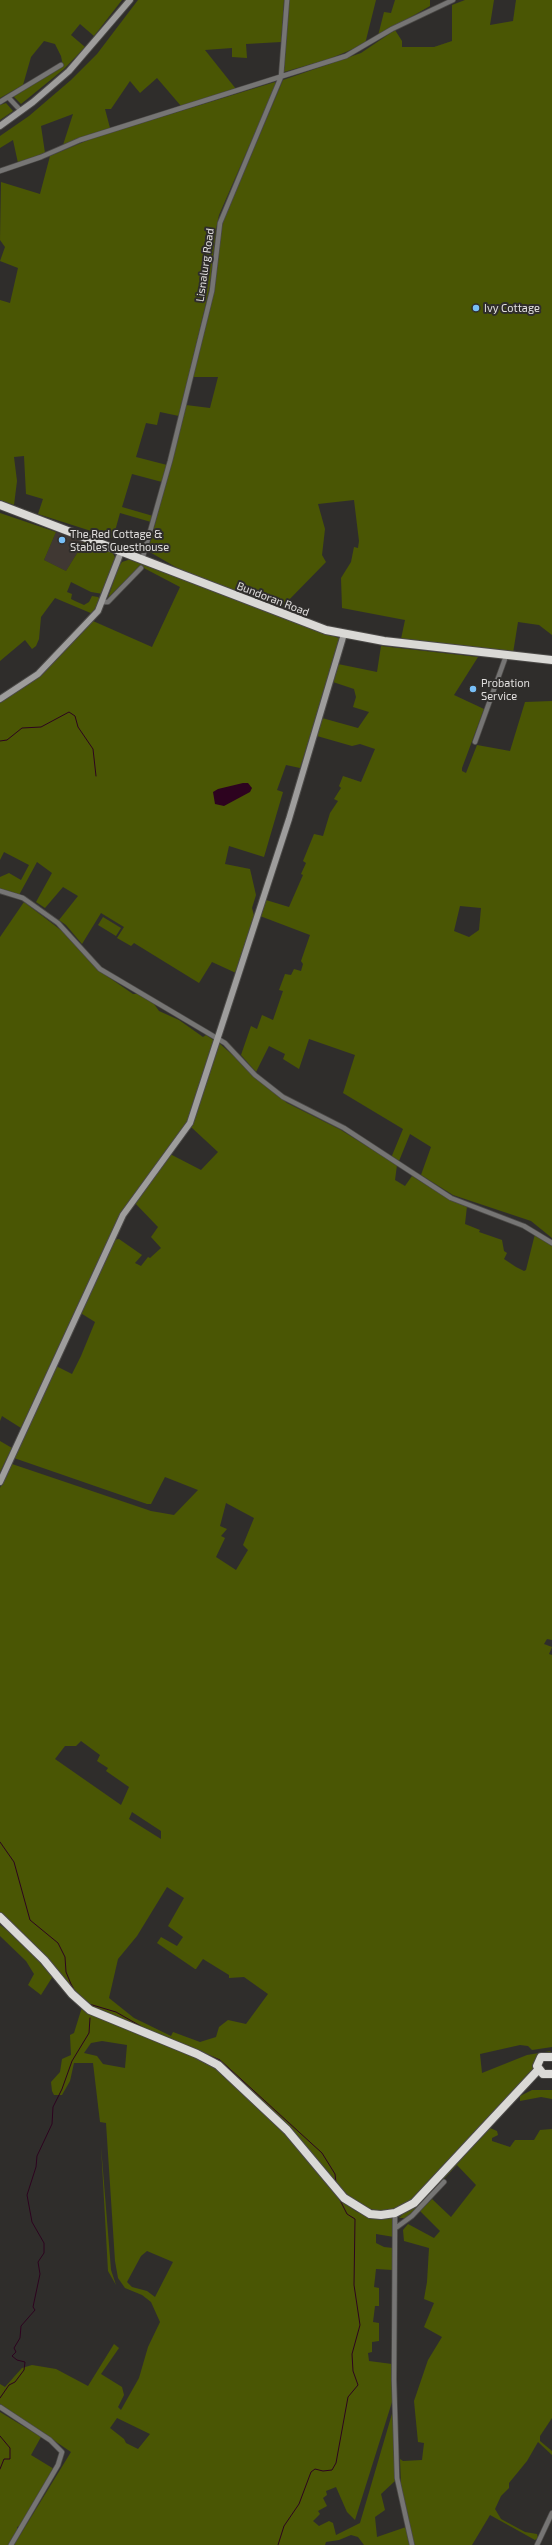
<!DOCTYPE html>
<style>
body{margin:0}
canvas{display:block;background:#2f2d2b}
</style>
<canvas width="552" height="2545"></canvas>
<script>
const g = document.querySelector('canvas').getContext('2d');
g.lineJoin = 'round';
function fill(path, color) { g.fillStyle = color; g.fill(path, 'evenodd'); }
const toPath = rows => new Path2D(rows.map(r => 'M' + r).join(''));
function trace(path, color, width, dash) { g.strokeStyle = color; g.lineWidth = width; g.lineCap = dash ? 'butt' : 'round'; g.setLineDash(dash || []); g.stroke(path); }
function drawText(font, color, halo, rows, align = 'center') {
  g.font = font + ' "Exo 2",sans-serif'; g.lineWidth = 4; g.setLineDash([]); g.textBaseline = 'middle'; g.strokeStyle = halo; g.fillStyle = color; for (const [text, x, y, turn = 0] of rows) {
    g.save(); g.translate(x, y); g.rotate((+turn || 0) * Math.PI / 180); g.textAlign = isNaN(turn) ? turn : align; if (halo) g.strokeText(text, 0, 0); g.fillText(text, 0, 0); g.restore();
  }
}
fill(toPath([
 [56,532,84,542,66,571,44,560]
]), '#403833');
fill(toPath([
 [0,0,122,0,94,36,80,24,71,35,85,47,64,69,21,104,13,96,63,66,61,56,55,44,44,41,31,57,23,85,0,98],
 [138,0,284,0,281,42,246,44,247,58,232,57,232,48,205,50,236,89,181,106,157,78,140,93,130,81,111,109,105,109,110,128,63,145,73,114,41,126,45,153,18,163,13,140,0,148,0,136,29,116,71,80,97,54],
 [289,0,376,0,365,44,329,59,284,72],
 [395,0,430,0,430,6,378,36,384,12,391,13],
 [465,0,494,0,490,25,513,21,516,0,552,0,552,635,539,625,518,622,513,653,401,639,405,620,342,608,341,578,351,562,354,547,358,548,359,541,354,500,318,504,325,529,322,555,326,562,282,607,186,573,148,551,186,405,210,408,218,377,192,377,205,326,222,224,283,80,361,53,395,30,402,41,402,47,434,47,452,41,452,5],
 [275,82,275,87,219,215,216,229,210,286,179,416,160,412,157,425,146,423,136,457,167,465,162,482,132,474,122,507,153,516,151,522,120,513,113,538,38,514,43,499,26,494,24,456,14,457,17,481,14,505,0,500,0,300,10,303,18,268,0,261,5,247,0,240,1,182,40,194,50,156,93,138],
 [6,103,13,111,0,120,0,105],
 [0,513,56,532,44,560,66,571,84,542,112,552,115,557,103,594,91,592,71,582,67,592,72,594,71,599,75,601,84,605,89,602,92,596,98,597,101,600,93,614,55,598,41,617,39,639,36,646,32,649,25,640,0,661],
 [131,559,341,639,300,768,286,765,277,790,283,792,264,857,229,846,225,864,250,869,256,895,252,908,255,919,236,973,212,962,199,983,134,943,131,946,117,938,124,927,101,913,82,944,66,925,59,920,78,896,63,887,45,908,36,902,52,873,37,862,19,895,0,889,0,877,9,873,21,880,29,865,4,852,0,860,0,703,36,679,93,621,152,647,180,587,140,566,108,598,118,568,122,562],
 [381,646,478,657,454,695,484,709,462,768,462,771,466,773,477,745,510,751,525,702,552,701,552,1238,531,1221,453,1195,421,1175,431,1147,410,1134,399,1161,391,1158,403,1129,343,1093,355,1055,309,1039,299,1069,283,1059,285,1054,269,1046,256,1072,241,1055,251,1026,257,1029,262,1015,273,1020,283,991,279,990,285,974,291,975,294,969,301,971,303,964,301,961,310,935,260,916,266,900,289,907,303,875,301,874,306,863,303,861,314,834,323,836,330,813,338,801,334,799,341,788,339,786,343,776,361,782,375,749,360,744,352,746,317,736,322,718,358,728,369,712,353,707,356,697,354,689,333,682,338,664,377,672],
 [460,906,481,908,479,930,469,937,454,931],
 [24,902,62,931,101,972,133,994,139,994,154,1004,159,1011,179,1020,203,1037,206,1035,215,1041,189,1121,129,1202,104,1248,21,1428,2,1416,0,1421,0,937],
 [103,917,121,928,116,936,98,925],
 [219,1043,287,1103,341,1130,397,1165,395,1180,405,1186,412,1176,449,1199,467,1206,465,1224,480,1230,479,1232,502,1240,504,1251,507,1253,504,1259,516,1267,524,1271,526,1270,535,1234,552,1246,552,1640,547,1639,544,1644,552,1647,549,1654,552,1655,552,2047,532,2050,528,2046,520,2045,480,2054,482,2073,527,2055,551,2051,413,2199,390,2212,367,2209,341,2201,357,2212,378,2218,393,2217,394,2237,376,2234,376,2243,384,2247,393,2248,393,2270,376,2269,374,2287,379,2288,379,2306,375,2306,373,2322,379,2323,379,2341,372,2342,372,2352,368,2353,369,2361,392,2364,392,2402,355,2520,347,2512,336,2487,326,2491,327,2495,323,2498,327,2506,318,2511,320,2514,313,2521,319,2526,329,2521,333,2523,336,2535,360,2523,394,2407,395,2481,381,2494,385,2510,375,2517,377,2537,406,2527,410,2545,364,2545,358,2537,351,2535,339,2540,326,2542,325,2545,14,2545,71,2452,0,2404,0,2384,5,2387,22,2368,32,2365,56,2369,88,2386,114,2344,119,2348,101,2374,122,2387,124,2395,118,2407,121,2410,139,2378,148,2347,160,2322,151,2302,142,2295,125,2288,118,2278,115,2261,106,2123,100,2122,93,2063,74,2063,70,2081,62,2095,54,2095,52,2091,51,2082,60,2072,62,2059,71,2055,70,2035,74,2033,83,2004,0,1914,0,1488,12,1464,151,1511,174,1515,198,1490,165,1477,151,1504,147,1504,14,1458,56,1366,72,1374,81,1356,95,1322,79,1312,113,1240,119,1239,142,1255,135,1263,141,1266,148,1257,150,1258,161,1248,151,1237,158,1227,134,1202,170,1154,201,1170,218,1152,191,1127],
 [226,1503,254,1518,243,1545,248,1550,236,1570,216,1557,225,1538,221,1536,227,1529,220,1526],
 [81,1741,100,1755,97,1761,108,1768,106,1771,129,1787,121,1805,55,1759,65,1746,76,1746],
 [132,1812,161,1831,161,1839,129,1819],
 [167,1887,184,1898,168,1926,183,1937,177,1946,161,1937,157,1943,195,1969,196,1969,203,1959,229,1975,229,1978,244,1977,268,1994,246,2024,228,2020,219,2027,216,2037,200,2042,173,2032,171,2036,134,2018,109,1998,118,1959,137,1936],
 [102,2041,127,2045,125,2068,103,2064,97,2056,84,2053,91,2043],
 [147,2251,173,2262,155,2297,147,2291,132,2287,127,2282,141,2256],
 [117,2418,150,2434,138,2449,126,2443,124,2439,110,2428],
 [0,1441,12,1448,0,1472],
 [0,1925,11,1933,53,1976,41,1995,28,1985,34,1974,26,1961,0,1936],
 [532,2090,552,2090,552,2099,541,2097,520,2101,520,2096],
 [490,2128,497,2131,498,2135,492,2138,492,2141,510,2147,515,2140,534,2140,540,2130,552,2129,552,2418,540,2436,540,2441,552,2451,552,2455,538,2442,527,2461,509,2483,509,2488,501,2496,495,2509,501,2519,525,2532,537,2534,538,2538,535,2540,490,2515,472,2545,414,2545,401,2485,400,2459,403,2461,422,2460,424,2443,418,2442,414,2401,428,2360,442,2337,424,2327,434,2303,424,2299,427,2282,429,2248,404,2241,403,2230,408,2224,434,2238,440,2231,420,2211,432,2199,451,2217,476,2185,457,2165,407,2218,399,2218],
 [101,2146,111,2270,116,2285,108,2271],
 [0,2412,41,2437,31,2455,54,2469,20,2526,17,2527,17,2531,8,2545,0,2545]
]), '#4a5604');
fill(toPath([
 [243,783,248,783,252,788,250,792,224,806,215,804,213,792,218,789]
]), '#2d031f');
trace(toPath([
 [0,741,7,740,22,728,41,727,69,712,75,716,78,727,93,749,96,776],
 [0,1842,14,1862,30,1920,58,1943,65,1957,66,1972,71,1984,76,1993],
 [89,2004,116,2012,144,2028],
 [173,2040,220,2060,322,2153,335,2174,336,2183],
 [0,2398,9,2385,15,2382,24,2370,25,2362,17,2360,12,2356,16,2352,14,2348,20,2338,21,2326,35,2310,33,2307,40,2274,38,2262,44,2253,44,2243,32,2222,27,2195,36,2167,37,2156,52,2124,53,2107,62,2089,72,2061,89,2033,90,2018],
 [0,2436,10,2448,10,2459,4,2459,0,2469],
 [278,2545,284,2526,299,2504,311,2472,315,2469,323,2471,332,2470,336,2463,348,2397,358,2385,353,2371,352,2354,360,2325,354,2285,355,2219,347,2214,338,2196]
]), '#2d031f', 1);
const street = toPath([
 [8,97,61,65],
 [0,102,8,97,21,111],
 [0,171,41,157,80,140,346,56,392,29,453,0],
 [142,560,170,461,212,291,220,223,281,77,287,0],
 [103,602,108,602,141,568],
 [475,742,506,656],
 [0,891,23,898,58,923,100,969,225,1043,255,1075,283,1097,344,1128,451,1198,524,1226,552,1243],
 [395,2213,394,2380,397,2478,412,2545],
 [397,2227,412,2216,444,2182],
 [0,2407,50,2440,62,2452,58,2465,11,2545],
 [537,2545,552,2513]
]);
const secondary = toPath([
 [0,126,33,102,69,71,130,0],
 [0,699,38,674,98,611,121,552],
 [0,1482,123,1215,190,1123,289,819,344,634]
]);
const highway = toPath([
 [0,505,326,630,384,641,552,660],
 [0,1917,44,1960,72,1994,90,2010,197,2054,218,2065,287,2130,344,2198,370,2214,381,2215,395,2213,414,2203,538,2070],
 [552,2057,541,2057,537,2066,543,2074,552,2074]
]);
trace(street, '#4b4947', 6);
trace(secondary, '#4b4947', 8);
trace(highway, '#4b4947', 10);
trace(street, '#767574', 4.5);
trace(secondary, '#9e9d9c', 6);
trace(highway, '#dad9d6', 8);
for (const [x, y, r, color] of [
 [476,308,4,"#78bff7"],
 [62,540,4,"#78bff7"],
 [473,689,4,"#78bff7"]
]) { const dot = new Path2D(); dot.arc(x, y, r, 0, 2 * Math.PI); g.fillStyle = color; g.fill(dot); trace(dot, '#2f2d2b', 1.5); }
drawText('11px', '#e0dedd', '#2f2d2b', [
 ["Lisnalurg Road",205,265,-82],
 ["Bundoran Road",273,599,21]
]);
drawText('11px', '#e0dedd', '#2f2d2b', [
 ["Ivy Cottage",484,308],
 ["The Red Cottage &",70,534],
 ["Stables Guesthouse",70,547],
 ["Probation",481,683],
 ["Service",481,696]
], 'left');
</script>
